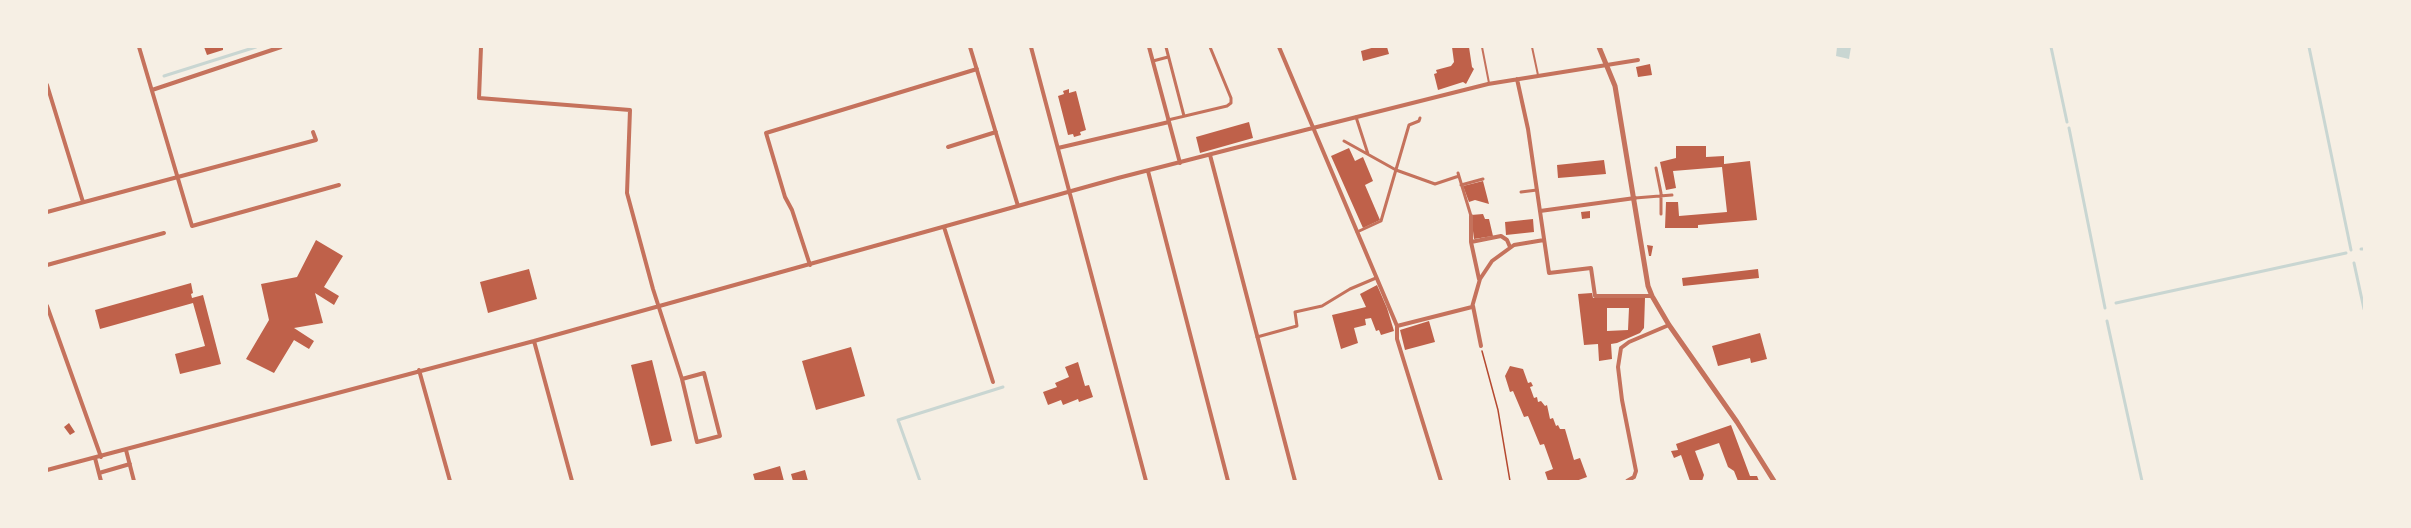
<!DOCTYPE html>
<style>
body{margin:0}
#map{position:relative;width:2411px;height:528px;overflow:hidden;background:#f6efe4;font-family:Merriweather,serif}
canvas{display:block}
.frame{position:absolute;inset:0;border:48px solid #f6efe4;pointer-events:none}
</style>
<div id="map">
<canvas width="2411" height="528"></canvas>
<div class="frame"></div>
</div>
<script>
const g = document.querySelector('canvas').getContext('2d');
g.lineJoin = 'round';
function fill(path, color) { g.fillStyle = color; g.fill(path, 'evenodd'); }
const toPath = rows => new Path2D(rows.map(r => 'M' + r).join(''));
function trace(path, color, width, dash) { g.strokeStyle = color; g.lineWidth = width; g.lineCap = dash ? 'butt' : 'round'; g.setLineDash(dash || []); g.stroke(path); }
fill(toPath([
 [1837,47,1851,47,1849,59,1836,56]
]), '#c9d6d2');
trace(toPath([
 [2051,47,2067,122],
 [2309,47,2351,250],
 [164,76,256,47],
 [2069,128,2105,308],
 [2361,249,2364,249],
 [2354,263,2364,309],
 [2116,303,2346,253],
 [2107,321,2142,481],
 [920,481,898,420,1003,387]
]), '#c9d6d2', 3);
fill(toPath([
 [204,47,223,47,223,50,207,55],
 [1375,47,1387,47,1389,54,1363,61,1361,51],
 [1452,47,1469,47,1472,67,1474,69,1466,84,1463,82,1438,90,1434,74,1437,73,1436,70,1451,66,1454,62],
 [1650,64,1652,75,1638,77,1636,67],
 [1069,89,1069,93,1076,91,1086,130,1080,132,1081,135,1074,137,1073,134,1068,135,1058,96,1064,94,1063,91],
 [1249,122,1253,138,1200,153,1196,137],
 [1676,146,1706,146,1706,157,1724,156,1724,164,1750,161,1757,220,1698,225,1698,228,1665,228,1666,202,1678,202,1679,216,1727,212,1722,167,1673,171,1676,188,1666,190,1660,162,1676,158],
 [1349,148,1355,161,1363,157,1373,181,1365,185,1380,220,1363,228,1331,156],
 [1604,160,1606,174,1558,178,1557,165],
 [1483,181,1489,204,1475,200,1469,202,1463,186],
 [1590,211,1590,218,1582,219,1581,212],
 [1483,214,1485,219,1489,219,1493,236,1474,239,1471,215],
 [1533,219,1534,232,1506,235,1505,222],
 [316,240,343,256,324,287,339,296,334,305,315,293,323,323,294,328,314,341,309,349,294,340,274,373,246,359,269,320,261,284,297,277],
 [1647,245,1653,246,1651,256,1649,256],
 [529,269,537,299,488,313,480,282],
 [1758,269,1759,278,1683,286,1682,278],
 [191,283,193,293,191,294,192,298,203,295,221,364,180,374,175,354,205,346,193,303,100,329,95,310],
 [1377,285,1387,308,1394,331,1381,335,1379,330,1376,331,1371,318,1365,319,1366,325,1354,328,1358,343,1341,349,1332,315,1366,307,1360,294],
 [1592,293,1593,298,1645,298,1644,328,1640,333,1617,343,1611,344,1612,359,1599,361,1598,344,1584,345,1578,294],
 [1607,308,1629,308,1628,330,1607,331],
 [1429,321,1435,342,1405,350,1400,330],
 [1760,333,1767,359,1751,363,1750,358,1718,366,1712,346],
 [851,347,865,396,816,410,802,361],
 [652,360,672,441,651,446,631,365],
 [1078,362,1085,386,1089,385,1093,397,1079,402,1078,399,1063,405,1061,400,1048,405,1043,392,1057,387,1055,383,1069,377,1065,367],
 [1510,366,1523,369,1528,383,1531,382,1533,386,1530,387,1534,398,1537,397,1538,402,1541,401,1545,406,1547,405,1550,419,1553,418,1556,426,1558,425,1560,429,1565,429,1574,460,1580,458,1587,477,1576,481,1548,481,1545,472,1553,469,1544,444,1540,445,1528,416,1524,417,1513,391,1510,392,1505,376],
 [69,423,75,432,70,435,64,427],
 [1731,425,1750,476,1757,476,1759,481,1738,481,1734,471,1728,467,1719,443,1695,451,1704,475,1702,481,1690,481,1681,455,1674,458,1671,451,1678,450,1676,444],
 [780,466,784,481,755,481,753,474],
 [805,470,808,481,793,481,791,474]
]), '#bf614a');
trace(toPath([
 [1482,351,1498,410,1510,481]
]), '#b5482f', 1.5);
trace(toPath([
 [1482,47,1489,83],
 [1532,47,1538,75]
]), '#c5725c', 2);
trace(toPath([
 [1166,47,1184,116],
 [1153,61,1168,57],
 [1356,117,1368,154],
 [1168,120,1227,106,1231,103,1231,98,1210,47],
 [1344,141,1396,170,1435,184,1459,176],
 [1656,168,1661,193,1661,214],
 [1458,173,1471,216],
 [1461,185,1483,179],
 [1521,192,1537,190],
 [1635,198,1672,195],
 [1357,232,1381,221,1409,125,1419,121,1420,118],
 [1257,337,1297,326,1295,312,1322,306,1350,289,1376,278]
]), '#c5725c', 3);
trace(toPath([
 [139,47,192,226,339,185],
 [481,47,479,98,630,110,627,193,653,289,682,379,697,442,720,436,704,373,682,379],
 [970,47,1018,206],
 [1031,47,1146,481],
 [1149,47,1180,163],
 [1279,47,1397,326,1397,339,1441,481],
 [1517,79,1528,129,1549,273,1591,268,1595,296,1652,296],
 [47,85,83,202],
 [152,90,281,47],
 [948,147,996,132],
 [1058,148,1169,122],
 [1210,155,1295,481],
 [1148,171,1228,481],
 [1540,211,1635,198],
 [47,212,316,140,313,132],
 [1471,216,1471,242],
 [944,227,993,382],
 [47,265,164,233],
 [810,265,792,210,785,197,766,133,977,69],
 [1479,279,1471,242,1501,236,1507,240,1510,247],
 [47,306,101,457],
 [1473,306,1481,346],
 [1397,326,1472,307,1480,279,1492,261,1514,245,1544,240],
 [534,341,572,481],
 [419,370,450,481],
 [126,450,134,481],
 [95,458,101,481],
 [47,470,534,341,1118,178,1305,130,1488,84,1638,60],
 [99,473,130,464],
 [1627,481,1634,477,1636,471,1622,400,1618,367,1621,348,1629,342,1669,325]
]), '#c5725c', 4);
trace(toPath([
 [1599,47,1615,86,1648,286,1652,296,1669,325,1737,422,1774,481]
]), '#c5725c', 5);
</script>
